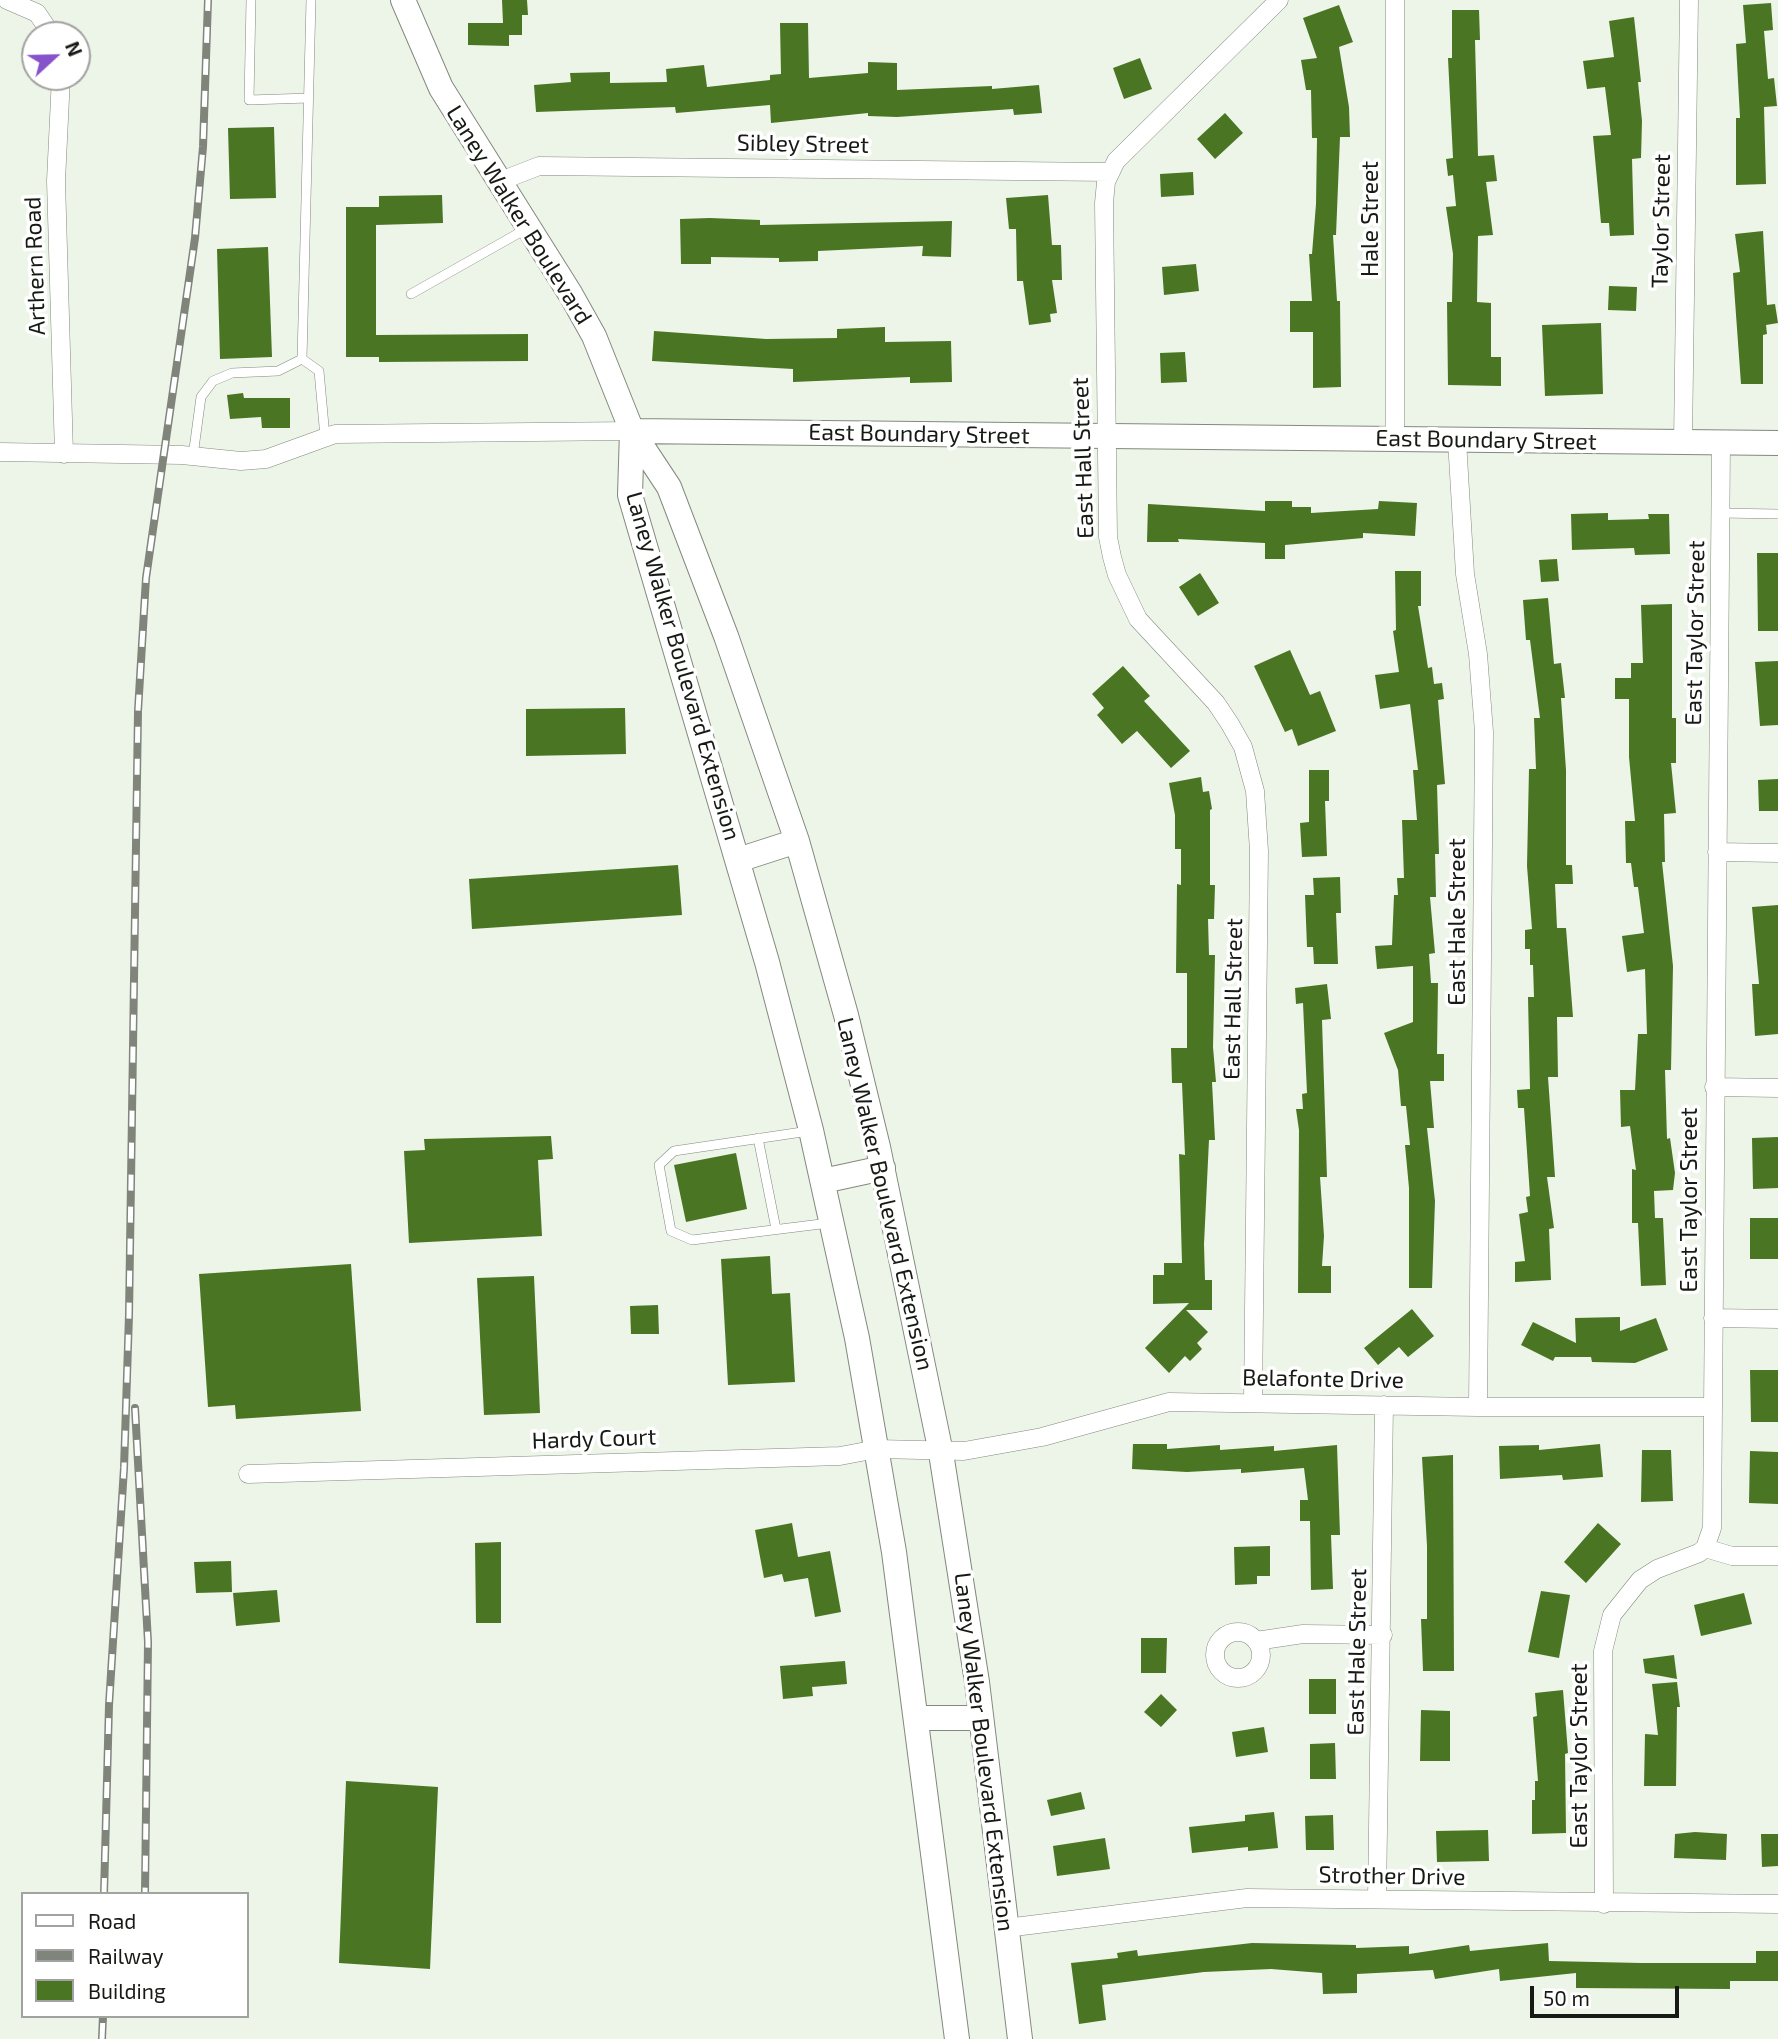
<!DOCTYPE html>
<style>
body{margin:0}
#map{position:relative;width:1778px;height:2039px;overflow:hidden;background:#edf5e8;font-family:"Exo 2",sans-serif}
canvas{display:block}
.legend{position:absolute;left:21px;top:1892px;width:228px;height:126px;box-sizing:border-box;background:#fff;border:2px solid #a2a3a1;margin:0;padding:9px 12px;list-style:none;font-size:21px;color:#161914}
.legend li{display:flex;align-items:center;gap:14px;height:35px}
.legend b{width:35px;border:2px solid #a2a3a1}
.north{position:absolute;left:21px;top:21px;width:70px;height:70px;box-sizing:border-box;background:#fff;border:2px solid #a2a3a1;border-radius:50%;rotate:68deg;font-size:19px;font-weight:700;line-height:28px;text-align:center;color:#161914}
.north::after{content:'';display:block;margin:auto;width:24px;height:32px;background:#8753cb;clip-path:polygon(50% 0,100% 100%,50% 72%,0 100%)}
.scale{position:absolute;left:1530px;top:1986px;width:149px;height:32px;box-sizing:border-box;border:4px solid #161914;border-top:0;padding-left:9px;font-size:21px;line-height:24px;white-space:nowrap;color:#161914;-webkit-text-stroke:5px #fff;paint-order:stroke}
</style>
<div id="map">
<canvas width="1778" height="2039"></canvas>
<ul class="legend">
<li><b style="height:9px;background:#fff"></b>Road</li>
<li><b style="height:9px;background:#80857c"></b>Railway</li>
<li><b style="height:19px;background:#4a7523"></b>Building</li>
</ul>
<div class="north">N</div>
<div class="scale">50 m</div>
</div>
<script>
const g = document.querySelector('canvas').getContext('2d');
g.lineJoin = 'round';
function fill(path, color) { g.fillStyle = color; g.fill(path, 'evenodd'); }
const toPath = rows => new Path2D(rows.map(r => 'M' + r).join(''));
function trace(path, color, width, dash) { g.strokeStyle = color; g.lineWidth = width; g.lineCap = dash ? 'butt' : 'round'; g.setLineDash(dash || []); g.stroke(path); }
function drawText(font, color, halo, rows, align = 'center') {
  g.font = font + ' "Exo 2",sans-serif'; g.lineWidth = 7; g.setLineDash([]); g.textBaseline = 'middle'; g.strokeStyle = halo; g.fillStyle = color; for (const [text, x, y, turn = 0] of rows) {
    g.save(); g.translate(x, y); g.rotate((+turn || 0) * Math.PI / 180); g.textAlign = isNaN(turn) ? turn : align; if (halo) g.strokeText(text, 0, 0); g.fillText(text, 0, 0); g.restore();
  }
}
fill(toPath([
 [502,0,527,0,528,15,522,15,522,35,509,35,509,46,468,45,468,23,503,23],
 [1771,3,1773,30,1764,31,1768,79,1774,78,1777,106,1764,107,1766,184,1736,185,1736,118,1740,118,1736,44,1746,43,1743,5],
 [1339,5,1353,42,1339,47,1349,107,1350,137,1340,137,1336,235,1333,235,1337,301,1340,301,1341,387,1313,388,1313,332,1290,332,1290,301,1312,301,1309,254,1312,254,1316,204,1317,138,1312,138,1311,90,1306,90,1301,60,1317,58,1303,18],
 [1452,10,1479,10,1480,40,1475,40,1478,156,1494,155,1497,181,1486,182,1493,235,1478,236,1477,302,1491,303,1491,357,1501,357,1501,386,1448,385,1447,302,1452,302,1453,254,1446,207,1456,206,1453,175,1448,176,1446,159,1453,158,1448,58,1452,58],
 [1634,17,1641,82,1638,82,1642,121,1641,158,1632,159,1634,235,1610,236,1609,223,1601,223,1593,136,1611,135,1605,87,1587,89,1583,61,1614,57,1609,21],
 [780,23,808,23,809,78,868,73,868,62,897,63,897,90,992,86,992,89,1039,85,1042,113,1014,115,1013,109,897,117,868,116,868,113,771,123,770,105,676,113,675,107,536,112,534,85,571,82,570,73,610,72,610,83,667,82,666,69,704,65,707,87,770,80,770,75,781,74],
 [1140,58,1152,89,1124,99,1113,68],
 [1225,113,1243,133,1215,159,1197,139],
 [274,127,276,198,230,199,228,128],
 [1193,172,1194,195,1161,197,1160,174],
 [442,195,443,223,376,225,376,335,528,334,528,361,379,362,379,357,346,357,346,207,379,207,379,196],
 [1048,195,1052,245,1061,245,1062,280,1052,280,1057,313,1050,314,1051,322,1029,325,1023,281,1017,281,1016,229,1009,229,1006,198],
 [710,218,760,220,760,225,952,221,951,257,922,256,923,246,818,251,818,261,779,262,779,258,711,257,711,264,681,264,680,219],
 [1763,231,1767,305,1775,304,1778,323,1766,325,1767,334,1763,335,1763,384,1741,384,1733,273,1740,272,1735,234],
 [268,247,272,357,220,359,217,249],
 [1196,264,1199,291,1164,295,1162,267],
 [1609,286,1637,287,1636,311,1608,310],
 [1601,323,1603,394,1545,396,1542,325],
 [885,327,885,342,951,341,952,382,910,383,910,377,793,382,793,369,652,361,654,331,766,339,837,338,837,329],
 [1185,352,1187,382,1161,383,1160,353],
 [243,393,244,398,290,398,290,428,262,428,261,417,230,419,227,395],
 [1265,501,1292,501,1292,507,1311,507,1311,513,1378,509,1379,501,1417,503,1415,536,1363,533,1363,538,1285,545,1285,559,1265,559,1265,543,1178,539,1179,542,1147,542,1148,504,1265,511],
 [1608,513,1608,520,1649,519,1648,514,1669,514,1670,554,1635,555,1634,548,1572,550,1571,514],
 [1757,553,1778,553,1778,631,1758,631],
 [1557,559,1559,581,1541,582,1539,560],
 [1395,571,1421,571,1421,606,1418,606,1428,668,1432,667,1434,684,1442,683,1444,699,1438,700,1445,784,1437,785,1439,854,1435,854,1436,897,1430,897,1435,953,1429,954,1431,983,1438,983,1437,1054,1444,1054,1444,1081,1430,1081,1434,1128,1427,1128,1435,1201,1432,1288,1409,1288,1409,1188,1405,1145,1410,1145,1406,1106,1401,1106,1398,1070,1384,1033,1413,1022,1413,966,1377,969,1375,946,1392,945,1394,895,1398,895,1397,878,1404,878,1402,820,1417,820,1413,770,1418,770,1410,704,1380,709,1375,675,1399,672,1393,631,1396,630],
 [1200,573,1219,603,1198,616,1179,587],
 [1548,598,1554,664,1561,663,1565,698,1561,698,1566,770,1566,865,1572,865,1573,884,1555,884,1557,928,1566,928,1573,1017,1557,1017,1558,1077,1548,1077,1555,1177,1547,1177,1554,1228,1549,1229,1551,1280,1515,1282,1515,1262,1525,1261,1519,1214,1528,1212,1526,1197,1530,1196,1524,1108,1518,1108,1517,1090,1530,1089,1528,997,1534,997,1533,965,1530,965,1530,949,1525,949,1525,930,1532,929,1527,866,1529,769,1536,769,1534,718,1540,718,1530,640,1526,640,1523,600],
 [1672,604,1672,718,1676,718,1676,763,1671,763,1676,813,1664,814,1665,862,1662,862,1673,966,1671,1070,1665,1070,1667,1139,1670,1138,1675,1173,1673,1190,1654,1191,1655,1218,1663,1218,1666,1285,1641,1286,1638,1223,1632,1223,1632,1169,1636,1170,1630,1126,1621,1127,1620,1090,1635,1090,1638,1034,1647,1034,1645,969,1627,972,1622,936,1644,933,1638,887,1634,887,1631,863,1626,863,1625,821,1635,821,1629,757,1629,699,1615,699,1615,678,1631,678,1631,663,1643,663,1641,605],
 [1290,650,1310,695,1320,691,1336,731,1298,746,1292,729,1285,732,1254,666],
 [1778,661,1778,725,1760,726,1755,662],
 [1123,666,1150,696,1144,701,1190,751,1171,768,1137,731,1122,744,1097,715,1104,708,1092,694],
 [625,708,626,754,526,756,526,709],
 [1309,770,1329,770,1329,801,1325,801,1327,856,1302,857,1300,823,1309,822],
 [1201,777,1203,792,1209,791,1212,809,1210,810,1210,885,1215,885,1214,919,1208,919,1209,955,1215,955,1213,1047,1216,1082,1212,1082,1215,1140,1209,1140,1204,1244,1205,1280,1212,1280,1212,1310,1186,1310,1208,1332,1197,1343,1202,1349,1190,1361,1185,1356,1169,1373,1145,1348,1189,1303,1153,1304,1153,1275,1164,1275,1164,1263,1182,1263,1179,1154,1185,1155,1182,1083,1172,1083,1171,1048,1187,1048,1187,973,1176,973,1177,884,1181,885,1181,849,1175,849,1175,815,1169,783],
 [1778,779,1778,811,1759,811,1758,780],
 [678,865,682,915,472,929,469,879],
 [1340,877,1341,913,1336,913,1338,964,1314,964,1313,947,1307,947,1305,895,1314,895,1313,878],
 [1778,905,1778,1034,1755,1036,1752,984,1759,984,1752,907],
 [1327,984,1331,1019,1322,1020,1327,1177,1320,1177,1324,1236,1322,1266,1331,1266,1331,1293,1298,1293,1299,1130,1296,1109,1303,1109,1302,1094,1307,1093,1303,1003,1296,1004,1295,988],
 [551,1136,553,1159,538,1160,542,1236,409,1243,404,1151,425,1150,424,1139],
 [1778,1137,1778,1188,1753,1189,1752,1138],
 [736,1153,747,1209,686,1222,674,1165],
 [1750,1218,1778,1218,1778,1259,1750,1259],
 [770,1256,772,1294,790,1293,795,1382,728,1385,721,1259],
 [351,1264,361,1411,236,1419,235,1405,208,1407,199,1274],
 [534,1276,540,1413,484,1415,477,1278],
 [658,1305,659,1334,631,1334,630,1306],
 [1412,1309,1434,1336,1408,1357,1399,1347,1378,1365,1364,1348],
 [1620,1317,1620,1331,1656,1318,1668,1350,1635,1363,1592,1362,1591,1357,1555,1357,1553,1361,1521,1345,1533,1322,1576,1343,1575,1318],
 [1750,1370,1778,1370,1778,1422,1751,1422],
 [1133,1444,1167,1444,1167,1449,1220,1445,1220,1450,1274,1446,1274,1451,1337,1445,1340,1535,1331,1535,1333,1589,1311,1590,1310,1521,1300,1521,1300,1500,1308,1500,1304,1468,1241,1473,1241,1469,1187,1472,1132,1469],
 [1600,1444,1603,1477,1563,1480,1562,1475,1500,1479,1499,1446,1539,1445,1539,1450],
 [1642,1450,1671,1450,1673,1501,1641,1502],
 [1750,1451,1778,1452,1778,1504,1749,1503],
 [1453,1455,1454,1671,1423,1671,1421,1619,1427,1619,1427,1546,1422,1457],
 [792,1523,798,1557,830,1551,841,1612,815,1617,808,1578,784,1582,782,1574,764,1578,755,1530],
 [1598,1523,1621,1544,1586,1583,1564,1562],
 [501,1542,501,1623,476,1623,475,1543],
 [1270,1546,1270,1576,1257,1576,1257,1584,1235,1585,1234,1547],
 [231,1561,232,1592,196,1593,194,1562],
 [277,1590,280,1622,236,1626,233,1593],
 [1541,1591,1570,1595,1559,1658,1528,1652],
 [1744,1593,1752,1624,1701,1636,1694,1605],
 [1141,1638,1167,1638,1166,1673,1141,1673],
 [1674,1655,1677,1679,1645,1673,1643,1659],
 [845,1661,847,1684,812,1687,813,1696,783,1699,780,1666],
 [1309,1679,1336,1679,1336,1714,1309,1714],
 [1677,1682,1680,1707,1677,1707,1676,1786,1644,1786,1645,1734,1658,1735,1652,1684],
 [1563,1690,1568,1753,1565,1754,1566,1833,1532,1834,1532,1800,1535,1800,1535,1781,1538,1781,1533,1717,1537,1716,1535,1693],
 [1161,1694,1177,1710,1161,1727,1144,1712],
 [1421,1710,1450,1711,1450,1761,1420,1761],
 [1264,1727,1268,1752,1236,1757,1232,1732],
 [1335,1743,1336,1779,1310,1779,1310,1744],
 [346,1781,438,1787,430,1969,339,1963],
 [1081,1792,1085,1809,1051,1816,1047,1800],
 [1274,1812,1278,1848,1248,1851,1248,1847,1192,1853,1189,1827,1245,1821,1245,1815],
 [1333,1815,1334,1850,1306,1850,1305,1816],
 [1488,1830,1489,1861,1437,1862,1436,1831],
 [1695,1832,1727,1834,1726,1860,1674,1858,1675,1834],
 [1761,1834,1778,1834,1778,1866,1762,1867],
 [1105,1838,1110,1869,1057,1876,1053,1846],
 [1252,1943,1356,1945,1356,1948,1409,1946,1409,1954,1469,1945,1470,1951,1548,1943,1549,1961,1641,1963,1756,1963,1756,1951,1778,1951,1778,1981,1730,1981,1730,1989,1576,1988,1576,1973,1500,1981,1499,1969,1435,1979,1433,1970,1357,1974,1357,1993,1323,1994,1322,1973,1271,1969,1204,1972,1102,1985,1106,2020,1079,2024,1071,1963,1118,1958,1117,1953,1137,1950,1138,1956]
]), '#4a7523');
const service = toPath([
 [251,0,249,100,309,98],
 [311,0,302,359,319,371,325,437],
 [411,294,526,229],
 [193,456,201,397,213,381,232,373,278,371,302,359],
 [1721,513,1778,514],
 [809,1131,674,1151,659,1165,671,1231,692,1240,829,1223],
 [758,1138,776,1229]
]);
const minor = toPath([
 [7,0,37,13,52,35],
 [1395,0,1395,439],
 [61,77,56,181,64,454],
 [498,182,539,166,1110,172],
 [1457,440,1465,574,1478,654,1484,732,1478,1407],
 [1683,442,1689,0],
 [0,452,182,455,241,461,266,459,335,434,632,431],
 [1717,852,1778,853],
 [1714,1087,1778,1088],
 [1713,1318,1778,1319],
 [1253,1402,1259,851,1255,791,1243,747,1230,724,1216,703,1138,619,1117,575,1112,557,1108,537,1104,203,1106,182,1116,161,1279,0],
 [248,1474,840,1456,877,1449,964,1451,1042,1437,1169,1402,1478,1407,1711,1407],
 [1705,1548,1732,1556,1778,1556],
 '1215 1655a23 23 0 1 1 46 0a23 23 0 1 1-46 0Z',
 [1256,1641,1303,1634,1383,1635],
 [1377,1899,1384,1405],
 [1604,1904,1603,1651,1612,1615,1640,1580,1657,1569,1699,1553,1705,1548,1712,1528,1721,443],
 [1006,1928,1247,1898,1778,1904]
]);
const secondary = toPath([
 [403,0,441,88,571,295,594,336,632,431,669,487,726,636,797,841,846,1015,878,1147,941,1453,977,1682,1020,2039],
 [632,431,630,495,767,962,811,1130,857,1338,894,1552,957,2039],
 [632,431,1778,443],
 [738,860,797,841],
 [823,1181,883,1168],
 [916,1718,981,1718]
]);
trace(service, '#82897d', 10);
trace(minor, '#82897d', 19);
trace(secondary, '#82897d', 26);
trace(service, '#fff', 9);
trace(minor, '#fff', 18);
trace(secondary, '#fff', 24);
const rail = toPath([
 [135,1408,148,1642,145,1894],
 [104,1894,109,1705,124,1468,129,1315,138,711,146,578,195,238,203,147,208,0],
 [102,2039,103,2016]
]);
trace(rail, '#80857c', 8);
trace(rail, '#fff', 5, [16]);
drawText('23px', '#161914', '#fff', [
 ["Sibley Street",803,144,1],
 ["Laney Walker Boulevard",519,215,58],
 ["Hale Street",1370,219,-90],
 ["Taylor Street",1661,221,-89],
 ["Arthern Road",35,266,-92],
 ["East Boundary Street",919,434,1],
 ["East Boundary Street",1486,440,1],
 ["East Hall Street",1083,458,-92],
 ["East Taylor Street",1695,633,-89],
 ["Laney Walker Boulevard Extension",683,666,74],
 ["East Hale Street",1457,922,-90],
 ["East Hall Street",1233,999,-89],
 ["Laney Walker Boulevard Extension",885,1194,77],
 ["East Taylor Street",1689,1200,-90],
 ["Belafonte Drive",1323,1379,1],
 ["Hardy Court",594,1439,-2],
 ["East Hale Street",1357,1652,-89],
 ["Laney Walker Boulevard Extension",984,1752,83],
 ["East Taylor Street",1579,1756,-90],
 ["Strother Drive",1392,1876,1]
]);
</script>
